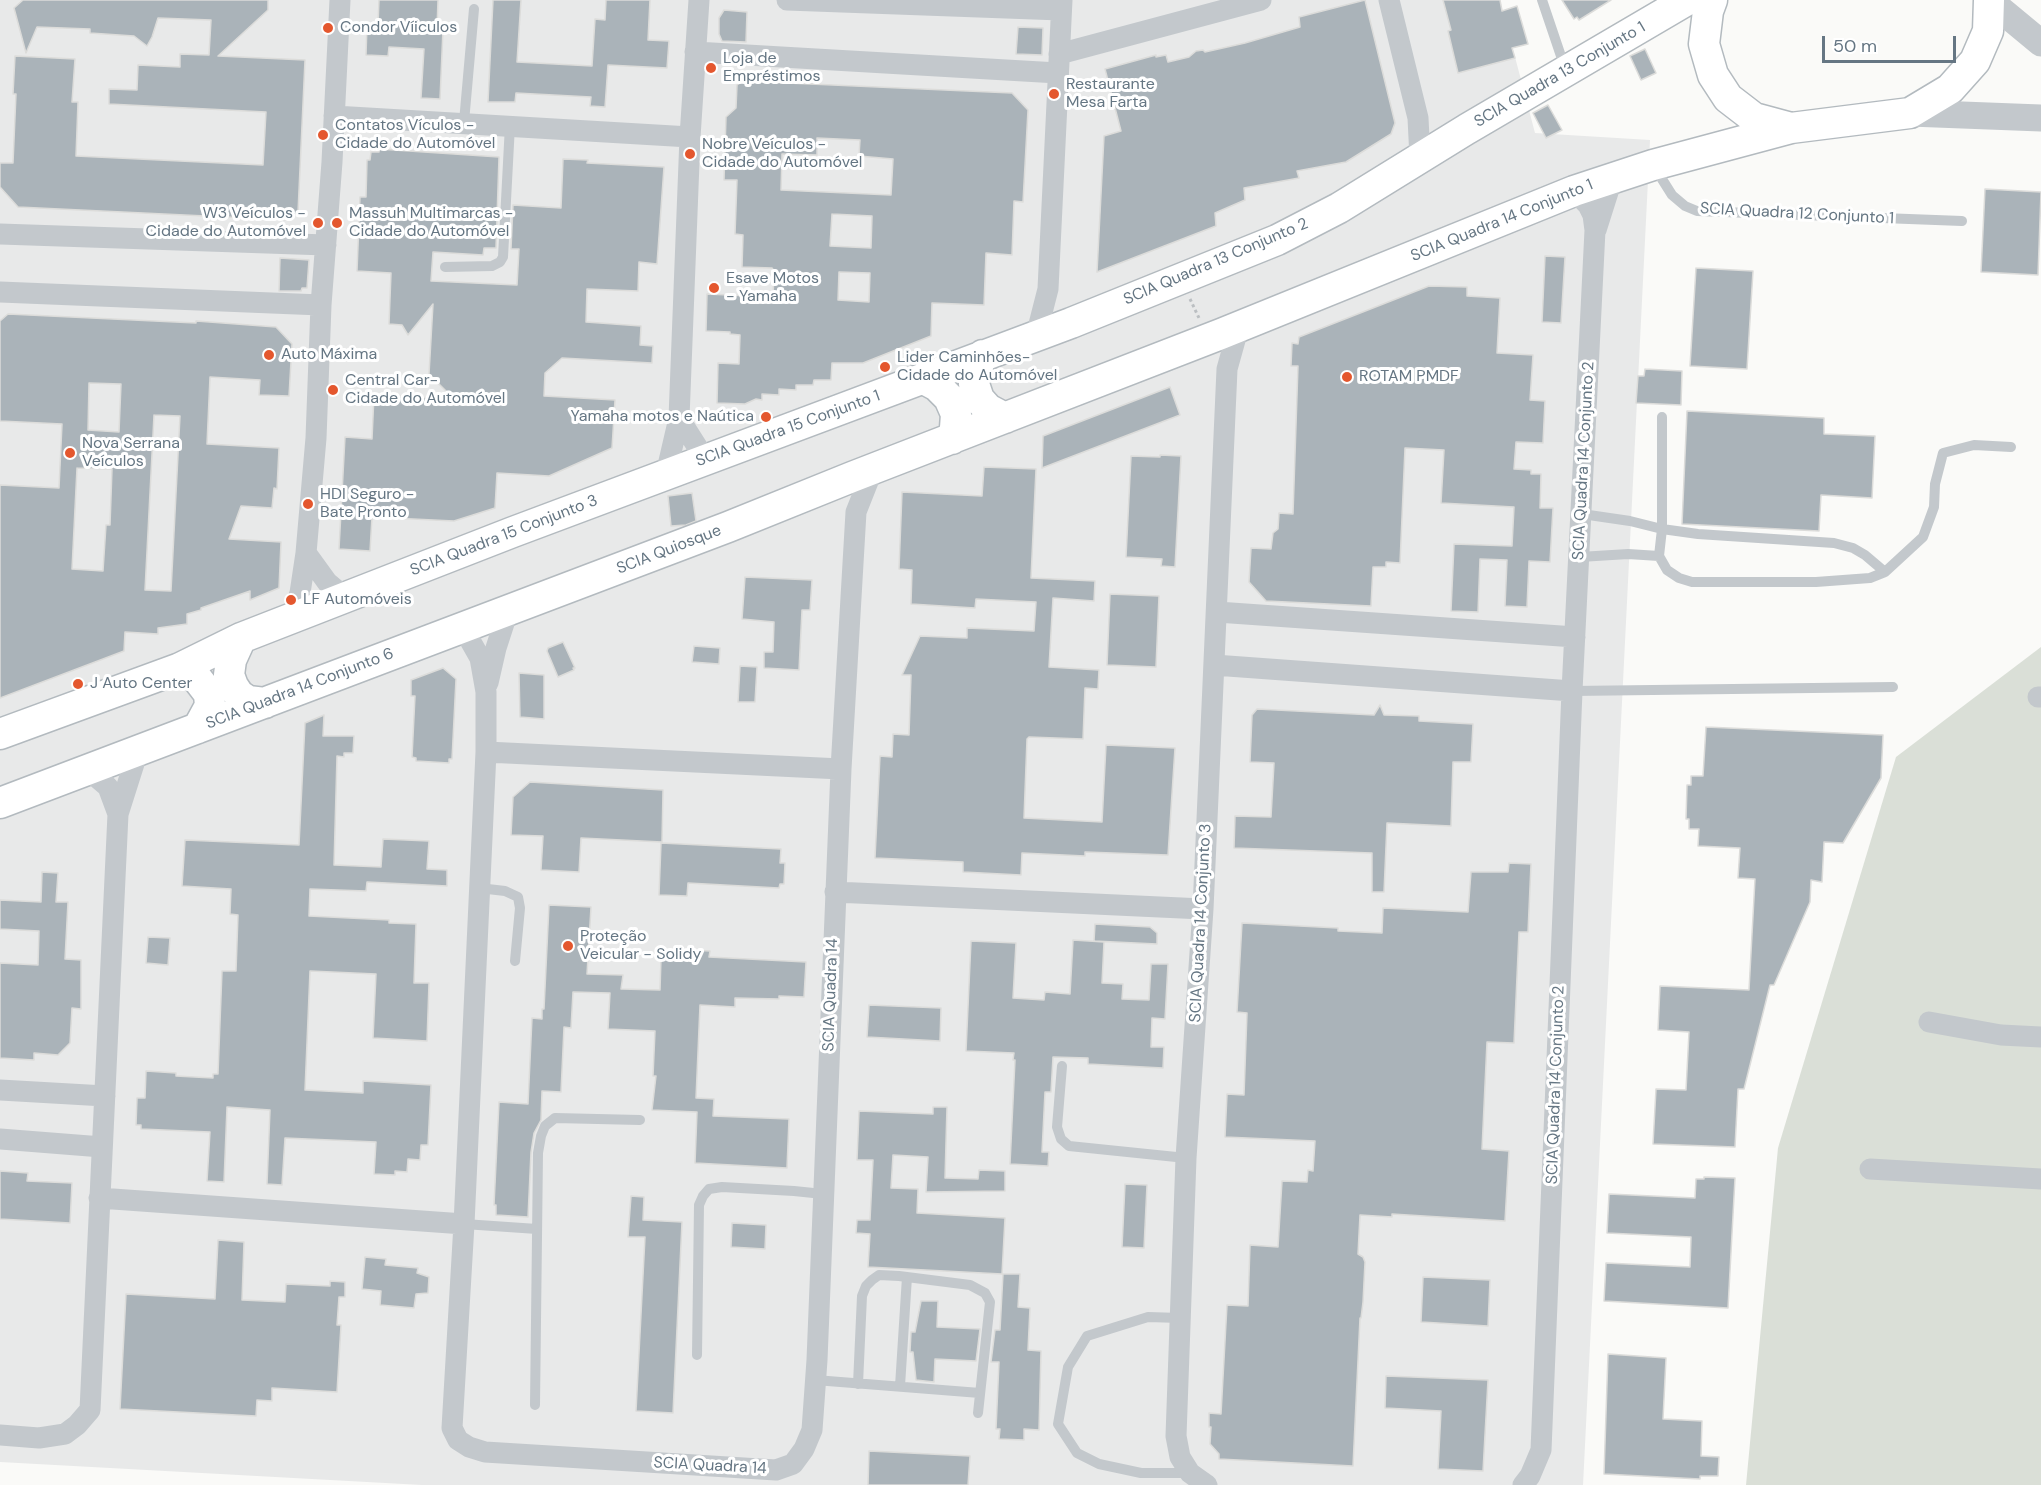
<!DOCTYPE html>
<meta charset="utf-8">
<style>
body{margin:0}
#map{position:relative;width:2041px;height:1485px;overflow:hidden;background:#fafaf8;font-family:"DM Sans",sans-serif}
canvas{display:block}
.scale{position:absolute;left:1822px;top:36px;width:134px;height:27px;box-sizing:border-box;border:3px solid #657683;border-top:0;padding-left:8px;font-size:18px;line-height:21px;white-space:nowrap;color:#657683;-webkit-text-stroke:4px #fff;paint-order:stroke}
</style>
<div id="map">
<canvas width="2041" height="1485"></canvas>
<div class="scale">50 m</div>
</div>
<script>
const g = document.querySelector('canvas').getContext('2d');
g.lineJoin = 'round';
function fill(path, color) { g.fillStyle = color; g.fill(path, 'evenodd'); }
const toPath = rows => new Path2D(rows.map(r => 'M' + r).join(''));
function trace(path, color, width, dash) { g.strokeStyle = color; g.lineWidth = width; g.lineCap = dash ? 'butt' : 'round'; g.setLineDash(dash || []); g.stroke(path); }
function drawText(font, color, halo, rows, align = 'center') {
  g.font = font + ' "DM Sans",sans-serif'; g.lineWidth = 6; g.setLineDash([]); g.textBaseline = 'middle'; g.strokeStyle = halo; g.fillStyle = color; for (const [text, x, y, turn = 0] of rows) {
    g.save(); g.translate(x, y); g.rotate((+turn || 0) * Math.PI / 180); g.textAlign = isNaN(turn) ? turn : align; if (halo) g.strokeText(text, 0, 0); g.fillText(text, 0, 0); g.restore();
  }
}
fill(toPath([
 [0,0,1500,0,1535,133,1650,140,1583,1485,422,1485,0,1462]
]), '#e8e9e9');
fill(toPath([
 [2041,647,2041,1485,1746,1485,1778,1148,1896,757]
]), '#dadfd7');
const building = toPath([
 [23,0,268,0,268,10,218,56,305,60,298,212,289,220,18,207,0,187,0,163,13,163,16,94,13,94,15,56,75,59,72,102,78,102,76,156,263,165,266,112,109,104,109,89,137,90,138,65,180,67,180,54,209,55,211,20,158,18,152,37,147,46,134,36,90,33,90,29,37,27,26,53,14,8,23,0],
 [379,0,438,0,437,29,443,29,440,99,421,98,424,49,389,47,388,56,366,55,367,25,378,25,379,0],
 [493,0,521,0,517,62,592,66,595,19,605,20,606,0,650,0,648,40,669,41,667,68,608,65,605,107,590,106,591,97,516,93,515,102,488,102,493,0],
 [1365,0,1395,123,1391,134,1346,162,1297,171,1299,178,1244,188,1245,200,1215,213,1216,226,1097,272,1104,136,1121,131,1105,69,1156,55,1156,57,1166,55,1168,62,1189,57,1196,51,1203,50,1205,52,1245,43,1300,27,1299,17,1365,0],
 [1443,0,1500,0,1502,11,1517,6,1528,44,1512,48,1515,58,1458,73,1448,31,1451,30,1443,0],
 [1562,0,1611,0,1579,20,1577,17,1574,19,1562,0],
 [724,10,747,12,746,42,722,41,719,34,719,18,724,10],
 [1018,27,1043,28,1042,55,1016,54,1018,27],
 [1645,49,1656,73,1641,80,1630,56,1645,49],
 [743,81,1012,93,1028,110,1023,202,1014,201,1012,255,986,253,984,305,932,303,931,336,863,363,832,363,831,380,814,380,813,385,796,385,796,390,779,389,779,395,762,394,762,400,756,399,745,404,717,403,718,363,739,364,740,335,730,334,730,332,706,331,707,294,773,297,774,271,772,268,742,267,743,235,735,234,737,180,724,180,726,117,736,108,737,85,743,81],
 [817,138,860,140,859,156,893,159,891,195,781,190,782,154,817,155,817,138],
 [832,214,872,216,871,248,830,246,832,214],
 [839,272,870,273,869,302,838,300,839,272],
 [1548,105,1562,130,1546,138,1533,113,1548,105],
 [379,149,499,157,496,248,484,248,483,255,433,252,431,281,517,285,519,249,511,249,513,205,561,208,563,159,588,160,587,163,664,167,657,264,639,262,638,291,587,289,586,322,641,326,640,345,653,346,652,363,562,358,545,373,544,396,615,400,612,448,549,476,497,473,495,508,454,521,372,517,370,551,339,549,345,437,372,439,374,395,454,399,429,374,433,304,408,335,402,325,389,324,391,273,357,271,360,197,366,197,367,160,370,160,371,152,379,152,379,149],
 [1985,189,2041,192,2038,275,1981,272,1985,189],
 [1545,256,1565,257,1561,323,1542,322,1545,256],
 [280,258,309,260,307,288,302,288,301,291,279,291,280,258],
 [1696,268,1753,271,1747,369,1690,366,1696,268],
 [1429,286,1467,287,1467,296,1500,298,1497,353,1533,355,1530,400,1545,401,1543,443,1516,442,1514,469,1531,470,1531,474,1541,474,1540,508,1553,508,1550,562,1529,561,1527,607,1505,606,1507,560,1480,559,1478,612,1451,611,1454,544,1512,546,1514,507,1441,503,1444,450,1405,448,1400,563,1386,562,1386,567,1373,567,1371,606,1266,601,1249,582,1251,548,1271,549,1273,533,1278,529,1279,513,1293,514,1298,366,1291,366,1292,343,1298,344,1299,337,1429,286],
 [8,314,196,323,196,321,276,327,292,344,289,396,259,395,260,380,210,377,207,444,279,448,277,489,274,488,272,508,241,506,229,539,281,542,279,588,250,600,250,591,201,608,201,610,187,614,187,624,158,628,158,634,125,632,124,651,0,698,0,485,59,488,62,424,0,421,0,321,8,314],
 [89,383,121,384,119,432,88,430,89,383],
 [154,415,180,416,171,591,145,590,154,415],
 [77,468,112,469,110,525,106,525,103,571,72,569,77,468],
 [1645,369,1682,371,1681,405,1636,403,1638,376,1644,376,1645,369],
 [1170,387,1180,415,1042,468,1043,436,1170,387],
 [1687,411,1824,418,1824,434,1875,436,1872,498,1821,495,1819,531,1682,524,1687,411],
 [1160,455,1181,456,1175,567,1161,566,1162,559,1126,557,1131,456,1160,457,1160,455],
 [984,467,1036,469,1031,578,1095,581,1094,601,1053,598,1049,667,1099,670,1098,689,1085,688,1083,739,1029,737,1027,739,1024,818,1102,822,1106,745,1175,748,1168,855,1085,852,1085,856,1022,853,1021,875,963,872,963,862,875,858,880,756,892,757,893,734,909,735,911,675,902,675,920,636,967,638,967,628,1034,631,1036,602,976,599,975,608,911,604,912,570,899,569,902,492,982,496,984,467],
 [692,493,696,521,686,525,671,526,668,496,692,493],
 [745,577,812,580,810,610,802,610,799,670,764,668,764,652,773,652,774,622,742,619,745,577],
 [1110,594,1159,596,1156,667,1107,665,1110,594],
 [563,642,575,668,573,668,574,670,558,677,547,651,548,648,563,642],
 [694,646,720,648,719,664,692,662,694,646],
 [740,666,757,667,755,702,738,702,740,666],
 [443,668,456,679,452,759,449,759,449,763,416,761,416,758,412,757,415,696,411,696,411,680,443,668],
 [519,673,544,675,544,719,520,717,519,673],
 [1380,705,1384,715,1419,716,1419,721,1473,724,1471,762,1453,762,1451,826,1387,823,1384,892,1372,892,1372,853,1234,848,1235,816,1271,817,1274,763,1250,762,1252,715,1257,709,1374,715,1380,705],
 [324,715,323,736,354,736,353,753,344,753,344,757,337,756,334,865,381,867,383,839,429,841,427,869,447,870,447,886,367,882,366,891,310,889,309,916,389,920,389,923,416,924,414,983,429,983,427,1041,373,1038,376,974,310,971,305,1090,363,1093,363,1081,431,1085,428,1145,421,1145,420,1160,408,1159,407,1172,395,1171,395,1175,374,1174,376,1142,285,1138,282,1185,267,1184,270,1110,227,1107,224,1182,207,1181,210,1132,141,1129,141,1125,136,1125,137,1098,145,1098,146,1071,176,1073,176,1076,213,1078,213,1074,218,1074,222,971,236,971,238,915,230,914,231,889,182,886,185,840,299,845,305,723,324,715],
 [1706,727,1883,735,1881,778,1843,843,1824,842,1822,882,1811,880,1810,902,1774,985,1770,985,1744,1089,1738,1089,1735,1147,1653,1144,1656,1089,1686,1090,1689,1032,1658,1030,1660,986,1749,990,1755,879,1738,878,1740,848,1698,846,1699,829,1689,829,1689,819,1686,819,1687,785,1691,785,1691,776,1703,776,1706,727],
 [530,782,663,790,662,842,581,838,579,872,541,870,543,836,511,835,513,797,530,782],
 [661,843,781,849,780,863,785,863,784,884,780,884,779,888,688,883,687,896,659,895,661,843],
 [1509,863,1531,864,1528,932,1519,932,1514,1043,1487,1042,1482,1149,1509,1151,1505,1221,1392,1214,1392,1217,1360,1215,1358,1254,1363,1257,1365,1262,1363,1302,1361,1318,1360,1318,1353,1466,1219,1459,1219,1454,1210,1444,1211,1427,1209,1427,1209,1413,1221,1414,1227,1305,1248,1306,1250,1245,1278,1247,1282,1181,1307,1182,1308,1170,1313,1171,1315,1141,1225,1137,1227,1094,1244,1095,1247,1013,1237,1012,1242,923,1338,928,1338,931,1382,933,1383,908,1468,912,1471,872,1508,872,1509,863],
 [42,872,58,873,56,902,68,902,65,959,81,960,81,1009,72,1008,70,1043,58,1055,34,1053,34,1060,0,1058,0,963,38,965,39,931,0,929,0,900,41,902,42,872],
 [549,905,591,907,587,974,623,975,621,989,660,990,661,958,668,958,669,955,689,956,690,950,710,951,709,957,806,962,804,997,779,996,779,999,735,998,735,1007,700,1005,696,1098,714,1099,713,1116,789,1119,787,1168,695,1163,697,1112,652,1110,656,1076,653,1076,655,1031,608,1029,610,993,573,992,571,1028,564,1027,561,1092,542,1091,541,1120,534,1133,531,1152,528,1217,496,1215,496,1205,494,1205,499,1102,528,1104,532,1018,542,1019,542,1009,544,1009,549,905],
 [1095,924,1150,927,1157,933,1157,944,1094,941,1095,924],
 [148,937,170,938,168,965,146,963,148,937],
 [1073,940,1104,942,1102,983,1123,984,1122,999,1149,1000,1151,964,1168,964,1165,1019,1152,1018,1151,1047,1164,1047,1163,1068,1088,1064,1088,1058,1053,1057,1051,1092,1045,1092,1042,1152,1049,1152,1048,1166,1010,1164,1015,1060,1013,1060,1014,1053,966,1051,971,941,1016,943,1013,998,1044,1000,1045,992,1070,994,1073,940],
 [869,1005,941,1008,940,1041,867,1037,869,1005],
 [933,1107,947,1107,945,1178,978,1179,979,1170,1005,1171,1005,1191,926,1192,928,1157,893,1155,891,1188,918,1189,917,1213,1005,1218,1002,1274,868,1267,870,1234,856,1233,857,1220,870,1220,873,1160,857,1160,859,1111,933,1114,933,1107],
 [0,1171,28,1173,27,1181,72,1183,70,1223,0,1219,0,1171],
 [1704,1177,1735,1178,1728,1308,1604,1301,1606,1263,1690,1267,1691,1237,1607,1233,1609,1194,1695,1198,1696,1179,1704,1179,1704,1177],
 [1125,1184,1147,1185,1144,1248,1122,1247,1125,1184],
 [631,1196,644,1197,643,1220,682,1222,673,1413,636,1411,645,1237,628,1237,631,1196],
 [732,1223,766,1225,765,1249,731,1247,732,1223],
 [218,1240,244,1242,242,1300,285,1302,286,1284,330,1286,330,1281,345,1282,345,1297,339,1297,337,1325,341,1325,337,1392,272,1388,272,1401,257,1400,256,1416,120,1409,126,1294,215,1299,218,1240],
 [365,1257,386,1259,385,1265,418,1268,417,1273,429,1277,428,1293,416,1294,414,1308,380,1305,381,1291,362,1289,365,1257],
 [1003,1274,1020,1274,1018,1307,1030,1308,1028,1350,1041,1351,1039,1430,1024,1429,1024,1440,999,1439,1000,1429,996,1429,999,1362,991,1362,995,1330,1000,1330,1003,1274],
 [1423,1277,1490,1280,1488,1326,1421,1322,1423,1277],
 [921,1301,938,1301,937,1327,980,1329,976,1361,935,1359,934,1382,916,1380,913,1352,910,1352,911,1332,915,1332,921,1301],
 [1608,1354,1666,1358,1663,1419,1702,1421,1701,1456,1719,1457,1718,1476,1700,1476,1700,1479,1604,1474,1608,1354],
 [1386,1376,1488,1380,1483,1471,1438,1469,1441,1411,1385,1408,1386,1376],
 [869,1451,970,1456,968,1485,868,1485,869,1451]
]);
fill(building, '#aab3b9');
trace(building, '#dcdcda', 1.5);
const secondary = toPath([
 [1712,0,1708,11,1704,44,1713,75,1728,98,1754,118,1791,128,1910,113,1950,89,1975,61,1988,31,1989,0],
 [983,355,975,371,974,384,979,399,988,409,1005,418],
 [924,379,937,386,949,398,956,414,955,428,952,439],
 [241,638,231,660,229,675,233,686,239,695,248,701,265,703],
 [180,668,196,677,209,694,210,706,198,728],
 [0,734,180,668,241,638,513,532,1071,323,1277,240,1339,208,1467,129,1687,0],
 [0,803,728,527,852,477,1221,334,1574,191,1653,165,1791,128]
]);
trace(secondary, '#b3babf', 33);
trace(toPath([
 [1190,299,1199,318]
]), '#bbbfc2', 3, [3, 3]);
trace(toPath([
 [1542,0,1565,68],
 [464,122,474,9],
 [1655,168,1672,195,1685,206,1697,211,1962,221],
 [445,267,492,266,500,262,503,257,510,125],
 [1662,417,1662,529,1659,556,1667,570,1679,578,1692,582,1816,582,1870,578,1885,572,1923,537,1934,507,1935,484,1943,453,1974,445,2011,447],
 [1582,514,1630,521,1662,529,1698,534,1834,543,1853,548,1865,555,1885,572],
 [1580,557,1628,554,1659,556],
 [1572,691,1893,687],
 [479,888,505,891,518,897,520,908,515,961],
 [1062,1066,1057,1127,1061,1139,1069,1146,1186,1158],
 [464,1224,537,1229],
 [1180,1318,1148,1317,1087,1336,1068,1367,1058,1424,1077,1453,1099,1464,1141,1473,1190,1473],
 [697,1355,699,1205,703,1196,709,1189,722,1187,794,1191,823,1194],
 [815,1380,980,1393],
 [858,1384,862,1296,866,1286,872,1280,879,1275,899,1276,970,1285,985,1293,990,1302,978,1413],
 [900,1386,907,1277],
 [535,1405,538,1153,541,1136,545,1126,555,1118,640,1120]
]), '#c3c8cc', 10);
trace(toPath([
 [787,0,1061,10],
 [1389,0,1418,118,1420,158],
 [695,52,1058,73],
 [1059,54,1261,0],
 [334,116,690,137],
 [1596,230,1609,189,1618,177],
 [0,234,326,245],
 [0,292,321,305],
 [1036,336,1048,289,1062,0],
 [679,418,705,459],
 [666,474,679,418,690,137,699,0],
 [306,553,327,582,346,598],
 [1217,612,1575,637],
 [291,619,300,593,306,553,316,438,321,305,332,162,340,0],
 [463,628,480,658,486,692,486,752,464,1224,452,1428,458,1440,469,1447,485,1452,776,1470,793,1464,804,1449,812,1430,817,1360,841,769,856,512,873,469],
 [1214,665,1572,691],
 [488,683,496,648,508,611],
 [2038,697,2041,697],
 [486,752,841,769],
 [88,770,108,787,118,814],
 [835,892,1203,909],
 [1929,1022,2001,1035,2041,1037],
 [0,1090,105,1096],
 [0,1139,102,1147],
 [1870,1169,2041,1179],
 [99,1198,464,1224],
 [0,1435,39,1438,65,1434,77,1425,90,1410,118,814,138,751],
 [1207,1485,1190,1473,1180,1457,1176,1436,1186,1158,1203,909,1227,369,1239,326],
 [1523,1485,1530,1476,1541,1450,1572,691,1595,230,1593,215,1588,205,1574,191]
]), '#c3c8cc', 21);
trace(toPath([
 [1989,0,2041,43],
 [1910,113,2041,118]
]), '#c3c8cc', 27);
trace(secondary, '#fff', 30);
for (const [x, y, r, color] of [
 [328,28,6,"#e4572e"],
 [711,68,6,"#e4572e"],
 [1054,94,6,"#e4572e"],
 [323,135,6,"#e4572e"],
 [690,154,6,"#e4572e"],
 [318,223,6,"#e4572e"],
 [337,223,6,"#e4572e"],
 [714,288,6,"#e4572e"],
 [269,355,6,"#e4572e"],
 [885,367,6,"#e4572e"],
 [1347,377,6,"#e4572e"],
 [333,390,6,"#e4572e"],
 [766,417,6,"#e4572e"],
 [70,453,6,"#e4572e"],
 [308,504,6,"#e4572e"],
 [291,600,6,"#e4572e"],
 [78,684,6,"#e4572e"],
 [568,946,6,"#e4572e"]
]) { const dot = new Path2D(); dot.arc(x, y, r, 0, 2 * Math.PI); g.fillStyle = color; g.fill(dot); trace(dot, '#fff', 2); }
drawText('16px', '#657683', '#fff', [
 ["Condor Víiculos",340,28],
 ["Loja de",723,59],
 ["Empréstimos",723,77],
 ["Restaurante",1066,85],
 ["Mesa Farta",1066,103],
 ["Contatos Vículos -",335,126],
 ["Cidade do Automóvel",335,144],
 ["Nobre Veículos -",702,145],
 ["Cidade do Automóvel",702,163],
 ["W3 Veículos -",306,214,"right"],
 ["Cidade do Automóvel",306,232,"right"],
 ["Massuh Multimarcas -",349,214],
 ["Cidade do Automóvel",349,232],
 ["Esave Motos",726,279],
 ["- Yamaha",726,297],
 ["Auto Máxima",281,355],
 ["Lider Caminhões-",897,358],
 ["Cidade do Automóvel",897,376],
 ["ROTAM PMDF",1359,377],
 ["Central Car-",345,381],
 ["Cidade do Automóvel",345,399],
 ["Yamaha motos e Naútica",754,417,"right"],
 ["Nova Serrana",82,444],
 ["Veículos",82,462],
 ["HDI Seguro -",320,495],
 ["Bate Pronto",320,513],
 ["LF Automóveis",303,600],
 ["J Auto Center",90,684],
 ["Proteção",580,937],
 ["Veicular - Solidy",580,955]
], 'left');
drawText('16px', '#657683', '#fff', [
 ["SCIA Quadra 13 Conjunto 1",1560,75,-30],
 ["SCIA Quadra 12 Conjunto 1",1797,214,3],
 ["SCIA Quadra 14 Conjunto 1",1502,221,-22],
 ["SCIA Quadra 13 Conjunto 2",1216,262,-23],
 ["SCIA Quadra 15 Conjunto 1",788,429,-20],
 ["SCIA Quadra 14 Conjunto 2",1584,461,-87],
 ["SCIA Quadra 15 Conjunto 3",504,536,-21],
 ["SCIA Quiosque",669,550,-21],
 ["SCIA Quadra 14 Conjunto 6",300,689,-21],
 ["SCIA Quadra 14 Conjunto 3",1201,923,-87],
 ["SCIA Quadra 14",831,995,-88],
 ["SCIA Quadra 14 Conjunto 2",1556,1085,-88],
 ["SCIA Quadra 14",710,1466,3]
]);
</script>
